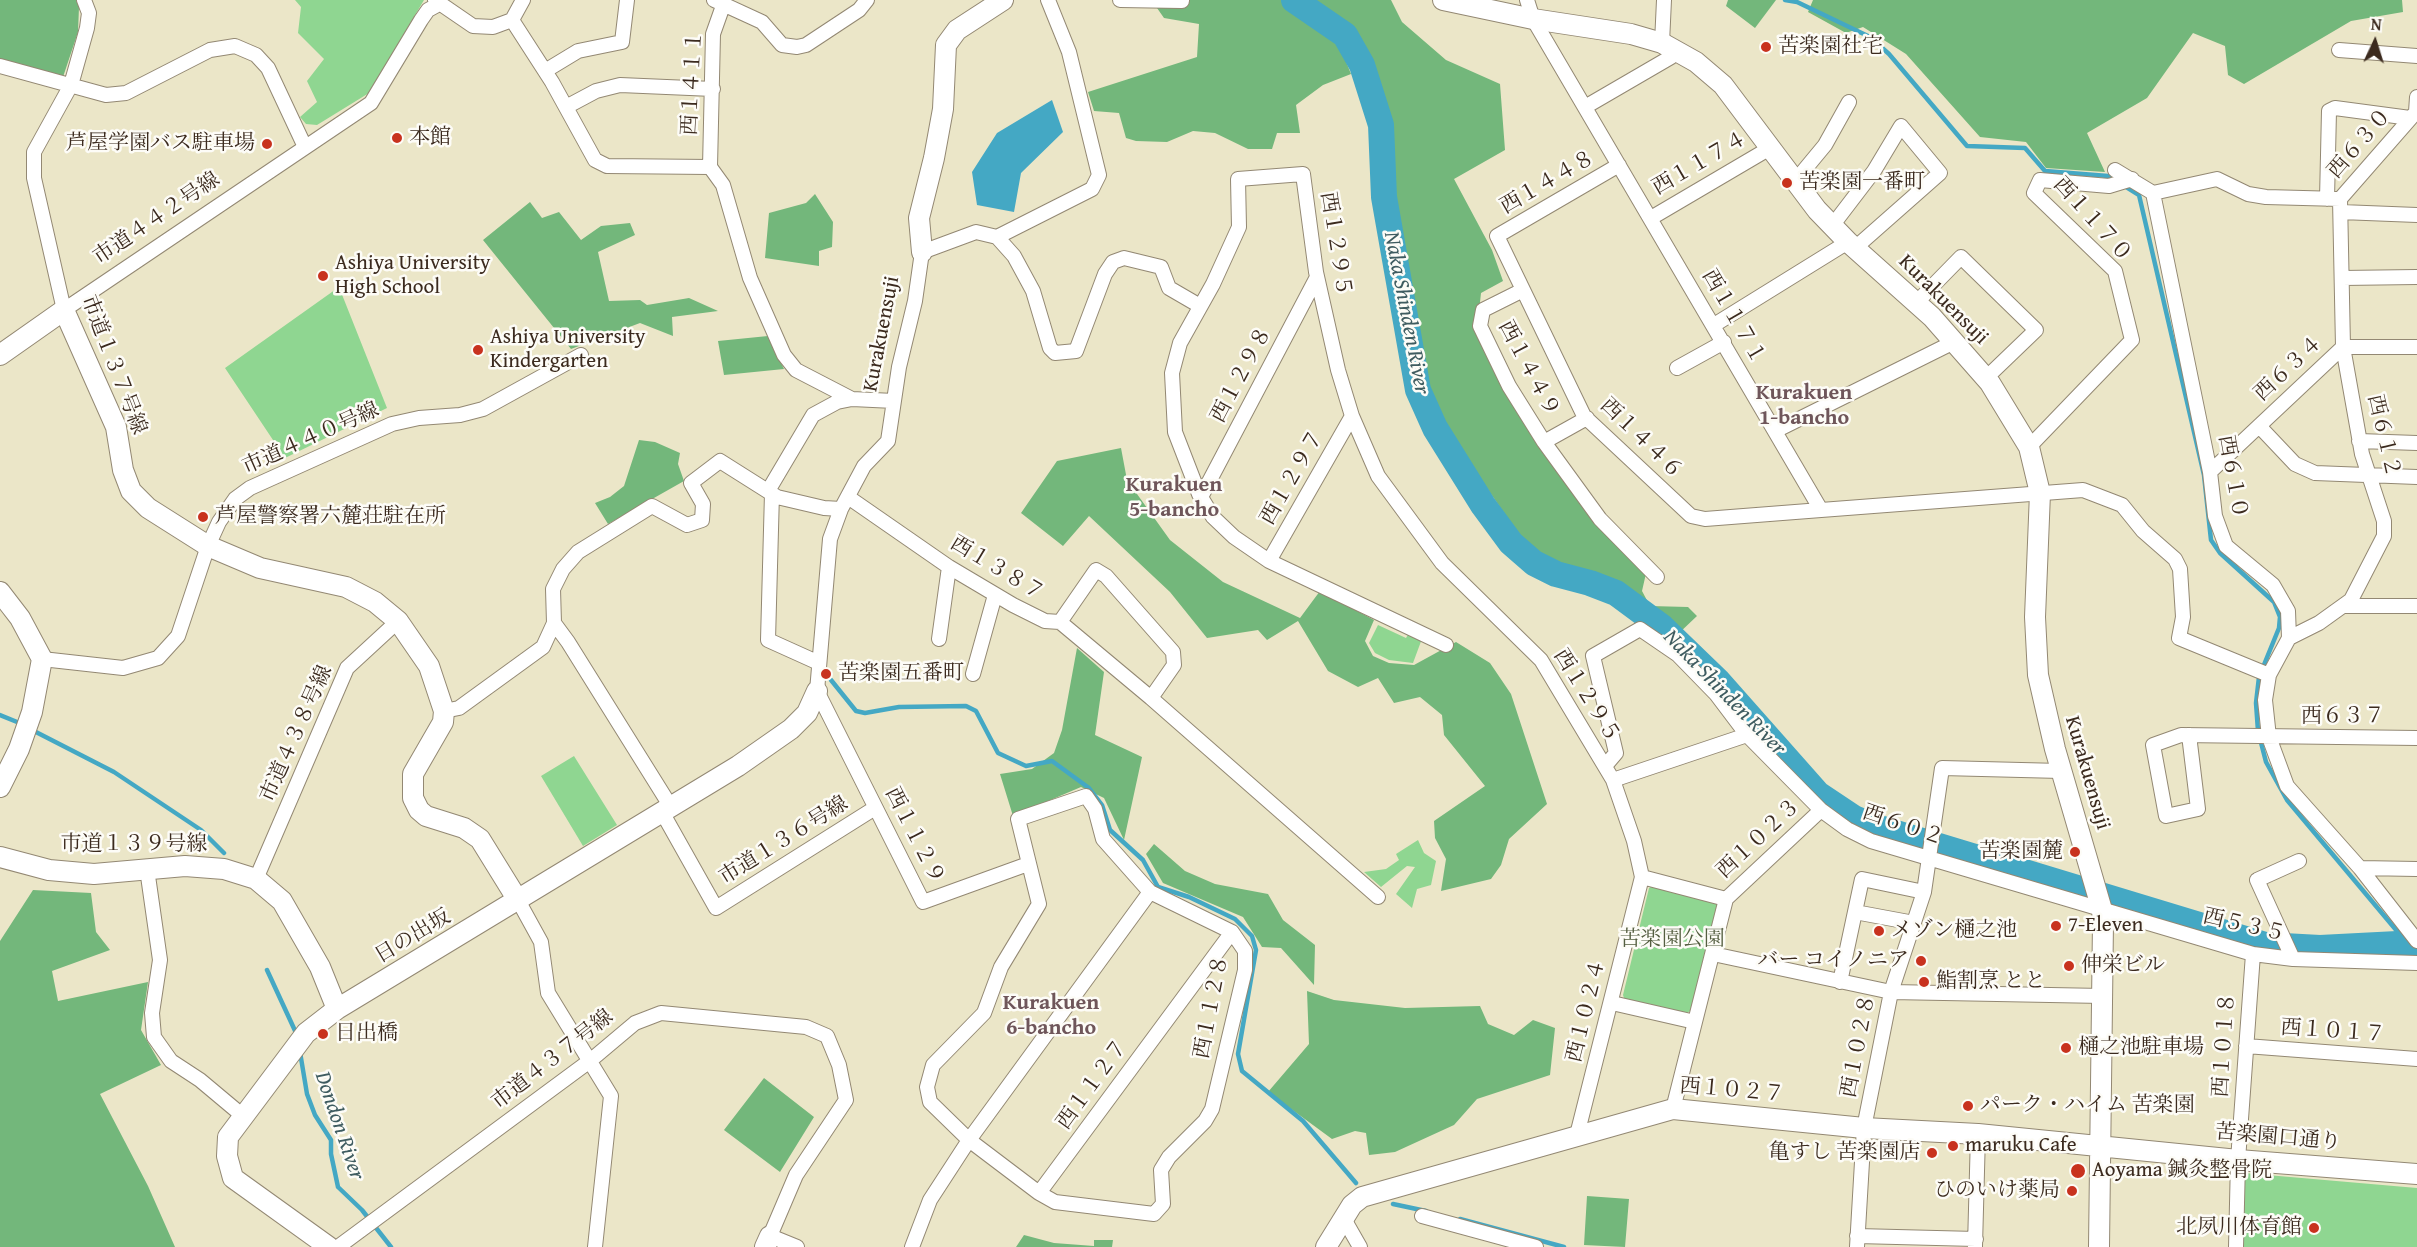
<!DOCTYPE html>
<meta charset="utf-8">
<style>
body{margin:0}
#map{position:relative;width:2417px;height:1247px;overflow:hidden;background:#ebe6c8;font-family:"Gentium Book Plus",serif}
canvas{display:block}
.north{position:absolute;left:2345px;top:12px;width:60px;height:60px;-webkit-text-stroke:4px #fdfcf7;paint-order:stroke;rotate:4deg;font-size:16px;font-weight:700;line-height:24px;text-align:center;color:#3b2a1e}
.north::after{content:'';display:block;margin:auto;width:21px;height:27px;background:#3b2a1e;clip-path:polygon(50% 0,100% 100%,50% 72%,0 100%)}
</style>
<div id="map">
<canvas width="2417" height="1247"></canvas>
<div class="north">N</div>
</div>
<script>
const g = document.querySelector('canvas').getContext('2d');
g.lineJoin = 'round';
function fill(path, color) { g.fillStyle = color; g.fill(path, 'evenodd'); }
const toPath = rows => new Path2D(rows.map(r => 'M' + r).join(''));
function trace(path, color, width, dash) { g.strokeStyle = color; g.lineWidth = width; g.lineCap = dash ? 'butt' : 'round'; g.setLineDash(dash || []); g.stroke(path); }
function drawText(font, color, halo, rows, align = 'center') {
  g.font = font + ' "Gentium Book Plus","Noto Serif JP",serif'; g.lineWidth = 5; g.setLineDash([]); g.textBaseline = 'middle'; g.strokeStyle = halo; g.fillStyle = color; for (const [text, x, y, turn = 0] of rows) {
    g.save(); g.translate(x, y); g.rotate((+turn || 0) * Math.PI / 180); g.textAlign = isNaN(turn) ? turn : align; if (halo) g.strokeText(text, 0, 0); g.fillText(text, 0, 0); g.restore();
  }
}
fill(toPath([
 [295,0,424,0,369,93,317,125,306,124,300,117,317,102,307,81,324,59,298,33,301,7],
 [339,287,387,408,285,458,225,368],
 [1378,625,1406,638,1410,631,1423,636,1413,663,1389,660,1375,653,1369,643],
 [574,756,617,825,583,846,541,776],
 [1418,840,1424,853,1436,861,1431,885,1417,889,1412,908,1396,894,1415,867,1407,866,1381,887,1364,872,1386,869,1399,860,1396,854],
 [1654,885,1714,900,1718,906,1690,1011,1684,1015,1625,1001,1623,995,1649,888],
 [2244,1173,2417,1188,2417,1247,2243,1247]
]), '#8fd691');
fill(toPath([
 [0,0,76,0,79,7,78,32,63,77,0,60],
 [1190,0,1391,0,1402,22,1446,60,1500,84,1505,150,1454,179,1492,250,1503,281,1481,293,1477,330,1506,387,1647,569,1642,591,1650,606,1688,607,1697,616,1677,635,1627,592,1593,573,1546,563,1533,555,1449,433,1425,379,1405,288,1376,212,1371,173,1387,116,1356,46,1341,49,1351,74,1323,85,1296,105,1300,133,1277,133,1272,149,1248,149,1215,133,1193,131,1167,142,1136,141,1126,138,1119,113,1094,111,1088,92,1197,57,1199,24,1164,18,1157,8],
 [1728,0,1776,0,1755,28,1726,6],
 [1813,0,2402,0,2403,12,2351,21,2244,84,2228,75,2225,46,2193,33,2147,98,2087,133,2105,172,2046,168,2026,142,1980,137,1906,54,1863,27,1846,33,1808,12],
 [815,194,833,222,832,247,819,251,819,266,765,258,769,213,806,203],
 [530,202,542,218,559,212,581,240,601,226,630,223,635,235,598,252,609,301,640,300,647,305,689,298,718,311,672,317,673,336,640,323,571,349,483,240],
 [768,336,784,369,724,375,718,341],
 [639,440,655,442,680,453,678,464,684,481,608,524,595,503,610,497,624,486],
 [1121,448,1127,480,1170,540,1223,582,1300,618,1320,591,1374,620,1365,641,1373,656,1389,663,1414,665,1456,642,1490,663,1511,694,1547,804,1509,839,1501,865,1491,879,1441,891,1446,859,1435,838,1434,821,1485,786,1444,735,1442,715,1420,697,1394,703,1378,678,1358,687,1328,671,1298,621,1267,640,1258,630,1207,638,1170,592,1089,516,1063,546,1021,513,1057,461],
 [1077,648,1104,672,1095,735,1142,757,1124,840,1104,798,1081,787,1013,816,1000,774,1032,769,1054,753,1062,730],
 [1154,844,1185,871,1215,884,1268,894,1283,920,1315,945,1314,985,1281,948,1262,947,1243,917,1163,883,1146,854],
 [33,890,91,893,96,932,110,950,52,971,58,1001,148,982,141,1030,161,1065,100,1094,148,1186,175,1247,0,1247,0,941],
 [1307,991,1334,1000,1405,1008,1480,1006,1488,1024,1514,1035,1533,1020,1555,1028,1550,1075,1477,1099,1454,1125,1395,1152,1369,1155,1366,1133,1355,1131,1332,1139,1268,1092,1309,1044],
 [764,1078,814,1117,780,1172,724,1130],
 [1587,1196,1629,1199,1625,1247,1584,1245],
 [1024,1235,1054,1243,1094,1246,1094,1240,1113,1240,1112,1247,1016,1247]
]), '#73b77b');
fill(toPath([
 [1052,100,1063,132,1021,173,1014,212,977,205,972,172,997,133]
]), '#44a8c4');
trace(toPath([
 [1785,0,1797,2,1870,37,1889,54,1967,146,2025,148,2045,171,2108,176,2115,181],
 [2123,185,2139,195,2204,475,2211,540,2220,553,2274,602,2280,617,2279,628,2259,677,2256,703,2258,731,2266,762,2287,800,2407,943],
 [831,680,856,711,865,713,899,707,966,706,976,711,998,753,1026,766,1052,761,1089,788,1102,805,1110,830,1143,860,1158,887,1189,897,1235,919,1252,936,1256,950,1238,1054,1242,1071,1303,1121,1356,1183],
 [0,715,22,724],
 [32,730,114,772,201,830,224,853],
 [267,970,297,1035],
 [300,1052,307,1094,315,1115,331,1140,331,1154,338,1187,362,1210,391,1247],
 [1393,1204,1426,1211],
 [1460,1219,1564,1247]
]), '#44a8c4', 4.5);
trace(toPath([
 [1294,0,1345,35,1362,65,1381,125,1384,197,1418,390,1435,428,1483,505,1511,543,1534,563,1556,574,1590,583,1616,593,1662,627,1718,681,1818,794,1854,818,1876,827,2265,945,2320,948,2417,943]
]), '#44a8c4', 26);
const street = toPath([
 [84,0,89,13,87,28,71,85,34,152,34,178,64,310,371,103,421,20,428,10,439,4],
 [435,0,473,26,493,27,512,20,523,0],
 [714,0,762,22,782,45,797,47,806,45,859,10,867,0],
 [1120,0,1182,1],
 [1527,0,1533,19,1821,510,2083,490,2122,505,2143,531,2175,559,2180,569,2183,617,2179,638,2269,675],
 [512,20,552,82,595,160,607,166,710,167],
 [1662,43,1664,0],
 [2339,50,2417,56],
 [0,66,106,95,126,93,210,50,235,46,256,55,268,68,305,147],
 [545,71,578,51,622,42,627,0],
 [566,107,596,91,620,85,713,89],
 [1585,107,1671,57,1676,49],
 [1619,165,1497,236,1584,416,1691,516,1705,519,1821,510],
 [710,167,723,185,750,278,784,355,796,370,852,399],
 [710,167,713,34,724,3],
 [2115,170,2153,193,2217,179,2248,194,2266,197,2340,199,2416,112,2417,97],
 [1796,180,1825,145,1849,102],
 [2153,193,2210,472,2215,516,2226,546,2273,585,2288,611,2289,638,2269,675,2265,700,2269,737,2287,786,2360,868,2417,941],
 [2327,199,2329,111,2335,108,2410,118],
 [2341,212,2417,215],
 [1651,218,1770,148],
 [1832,226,1874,171,1901,126,1940,173,1855,248],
 [997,237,1092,189,1099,175,1069,52,1048,0],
 [2342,278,2417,277],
 [1523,290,1483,310,1480,326,1509,386,1544,442,1587,418],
 [1916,303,1961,257,2036,330,1986,378],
 [1714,325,1848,242],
 [1677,368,1724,342],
 [2259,426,2295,464,2315,473,2417,477],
 [1775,431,1954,342],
 [2359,441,2417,443],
 [1544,442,1600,519,1657,577],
 [2029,447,2132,340,2115,271,2034,193,2040,180,2109,186,2132,179],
 [2210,472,2343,347,2417,347],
 [768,491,813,415,837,402,852,399,894,401],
 [772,493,768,640,819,663],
 [848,497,949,567,1013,605,1045,621,1060,622,1151,698,1378,897],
 [1201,497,1317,277],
 [1269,561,1352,416],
 [2344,606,2417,606],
 [1060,622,1096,570,1106,576,1173,652,1174,665,1151,698],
 [554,623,568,642,671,807],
 [2289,638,2319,623,2351,600,2384,536,2384,521,2362,454,2343,347,2340,199],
 [939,639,949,567],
 [1446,645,1269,561,1234,537,1213,517,1199,494,1175,432,1172,373,1180,343,1213,284,1239,227,1238,179,1303,174,1316,272,1338,370,1352,416,1378,476,1442,563,1541,660,1613,780,1634,841,1642,877],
 [42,659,123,668,158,658,178,636,208,546,219,522,235,499,250,488,392,424,419,418,460,415,483,409,581,355],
 [973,674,995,595],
 [444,711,459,708,543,647,554,623,553,589,563,569,578,552,652,506,687,525,702,520,703,504,691,483,720,461,777,497,824,508,841,509],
 [2189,735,2198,809,2166,816,2153,745,2181,735,2417,738],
 [1605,766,1616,753,1593,656,1640,629,1678,655,1716,694,1747,735,1821,810,1847,829,1871,841,2253,954,2293,959,2417,963],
 [1613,780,1747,735],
 [662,812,716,908,875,808],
 [1028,864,923,902,817,691,830,539,841,509,864,466,888,441,899,367,915,301,922,252,976,232,997,237,1014,256,1033,291,1050,348,1055,353,1076,351,1105,274,1113,262,1124,258,1161,267,1169,288,1200,306],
 [2360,868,2417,869],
 [147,869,160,960,152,1013,154,1037,171,1061,200,1080,243,1116],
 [256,879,347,668,398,621],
 [519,902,541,942,548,993,611,1096,595,1247],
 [1855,912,1914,923],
 [1713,954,1891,992,2103,996],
 [2293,959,2257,880,2299,861],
 [1840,982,1862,879,1924,892],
 [1612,1003,1695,1022],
 [2246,1046,2417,1059],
 [1673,1109,1726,899,1821,810],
 [1577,1135,1642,877,1726,899],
 [1039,1193,1055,1202,1154,1214,1163,1204,1161,1170,1169,1157,1205,1121,1212,1109,1245,970,1245,951,1232,932,1150,892,1103,839,1095,809,1086,796,1018,819,1039,904,1001,967,984,1013,933,1065,927,1087,930,1102,969,1140,1039,1193,1232,932],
 [1422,1216,1536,1247],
 [1344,1219,1360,1247],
 [1857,1236,1976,1239],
 [1975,1246,1978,1134],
 [338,1247,591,1060,635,1023,661,1013,806,1027,827,1036,839,1065,846,1100,796,1175,770,1236,797,1247],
 [912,1247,930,1200,969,1140,1150,892],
 [1857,1247,1864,1128,1891,992,1924,892,1942,768,2061,771],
 [2236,1247,2238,1160,2253,954]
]);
const secondary = toPath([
 [1443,0,1533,19,1631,34,1662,43,1696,62,1723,85,1817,210,1848,242,1932,317,1990,383,2029,447,2040,493,2035,617,2038,675,2055,749,2102,910,2103,922,2099,1247],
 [922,252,919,218,934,158,943,109,946,45,957,30,1003,0],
 [0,355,64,310,116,427,123,470,131,491,148,508,208,546,260,568,346,587,375,602,398,621,429,666,444,711,443,722,413,774,413,798,419,810,426,816,464,828,480,839,519,902],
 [0,592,20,618,42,659,32,712,19,749,0,787],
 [0,857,49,870,94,874,185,866,224,869,256,879,282,901,320,967,337,1009],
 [329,1247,233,1178,227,1156,228,1137,306,1033,337,1009,738,766,791,729,807,713,817,691],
 [765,1247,770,1236],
 [1326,1247,1352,1205,1362,1197,1673,1109,1864,1128,1978,1134,2238,1160,2417,1174]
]);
trace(street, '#938873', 16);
trace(secondary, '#938873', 22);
trace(street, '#fff', 14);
trace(secondary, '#fff', 20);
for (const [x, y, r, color] of [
 [1766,47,6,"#c8321e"],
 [397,138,6,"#c8321e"],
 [267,144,6,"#c8321e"],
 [1787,183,6,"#c8321e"],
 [323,276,6,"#c8321e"],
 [478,350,6,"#c8321e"],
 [203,517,6,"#c8321e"],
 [826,674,6,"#c8321e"],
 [2075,852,6,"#c8321e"],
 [2056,926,6,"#c8321e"],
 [1879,931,6,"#c8321e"],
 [1921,961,6,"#c8321e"],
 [2069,966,6,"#c8321e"],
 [1924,982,6,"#c8321e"],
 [323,1034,6,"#c8321e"],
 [2066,1048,6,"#c8321e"],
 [1968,1106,6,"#c8321e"],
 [1953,1146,6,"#c8321e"],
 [1932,1153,6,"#c8321e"],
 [2078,1171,8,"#c8321e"],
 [2072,1191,6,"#c8321e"],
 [2314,1228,6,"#c8321e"]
]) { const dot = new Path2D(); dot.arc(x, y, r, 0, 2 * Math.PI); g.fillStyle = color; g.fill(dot); trace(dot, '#fdfcf7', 2); }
drawText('21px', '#3b2a1e', '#fdfcf7', [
 ["苦楽園社宅",1778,47],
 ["本館",409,138],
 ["芦屋学園バス駐車場",255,144,"right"],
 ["苦楽園一番町",1799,183],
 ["Ashiya University",335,264],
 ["High School",335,288],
 ["Ashiya University",490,338],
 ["Kindergarten",490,362],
 ["芦屋警察署六麓荘駐在所",215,517],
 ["苦楽園五番町",838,674],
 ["苦楽園麓",2063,852,"right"],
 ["7-Eleven",2068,926],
 ["メゾン樋之池",1891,931],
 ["バー コイノニア",1909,961,"right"],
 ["伸栄ビル",2081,966],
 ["鮨割烹 とと",1936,982],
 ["日出橋",335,1034],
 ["樋之池駐車場",2078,1048],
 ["パーク・ハイム 苦楽園",1980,1106],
 ["maruku Cafe",1965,1146],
 ["亀すし 苦楽園店",1920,1153,"right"],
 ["Aoyama 鍼灸整骨院",2092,1171],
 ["ひのいけ薬局",2060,1191,"right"],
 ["北夙川体育館",2302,1228,"right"]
], 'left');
drawText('21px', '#3b2a1e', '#fdfcf7', [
 ["西１４１１",693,83,-87],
 ["西６３０",2360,144,-49],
 ["西１１７４",1700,164,-30],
 ["西１４４８",1548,183,-30],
 ["市道４４２号線",157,219,-34],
 ["西１１７０",2092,220,48],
 ["西１２９５",1335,244,81],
 ["Kurakuensuji",1943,300,45],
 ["西１１７１",1733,317,60],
 ["Kurakuensuji",882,334,-79],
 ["市道１３７号線",113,365,69],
 ["西１４４９",1528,369,62],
 ["西６３４",2289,369,-43],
 ["西１２９８",1242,375,-62],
 ["西６１２",2383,436,77],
 ["市道４４０号線",311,439,-24],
 ["西１４４６",1641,439,44],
 ["西６１０",2232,477,80],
 ["西１２９７",1293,478,-60],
 ["西１３８７",997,569,31],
 ["西１２９５",1586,696,58],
 ["西６３７",2343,717],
 ["市道４３８号線",297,734,-66],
 ["Kurakuensuji",2087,773,74],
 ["西６０２",1903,826,19],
 ["西１１２９",914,836,63],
 ["西１０２３",1759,839,-43],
 ["市道１３６号線",784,841,-32],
 ["市道１３９号線",134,845],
 ["西５３５",2244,926,13],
 ["日の出坂",413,937,-31],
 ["西１１２８",1212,1007,-79],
 ["西１０２４",1587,1011,-76],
 ["西１０１７",2333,1032,4],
 ["西１０１８",2225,1045,-86],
 ["西１０２８",1859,1046,-79],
 ["市道４３７号線",553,1060,-38],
 ["西１１２７",1093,1085,-54],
 ["西１０２７",1732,1091,5],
 ["苦楽園口通り",2278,1138,5]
]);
drawText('21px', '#545e40', '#fdfcf7', [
 ["苦楽園公園",1672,940]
]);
drawText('italic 22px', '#3f5c60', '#fdfcf7', [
 ["Naka Shinden River",1406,313,79],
 ["Naka Shinden River",1724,693,46],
 ["Dondon River",339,1126,71]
]);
drawText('bold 22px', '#6f565a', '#fdfcf7', [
 ["Kurakuen",1804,393],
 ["1-bancho",1804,418],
 ["Kurakuen",1174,485],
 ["5-bancho",1174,510],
 ["Kurakuen",1051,1003],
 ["6-bancho",1051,1028]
]);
</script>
